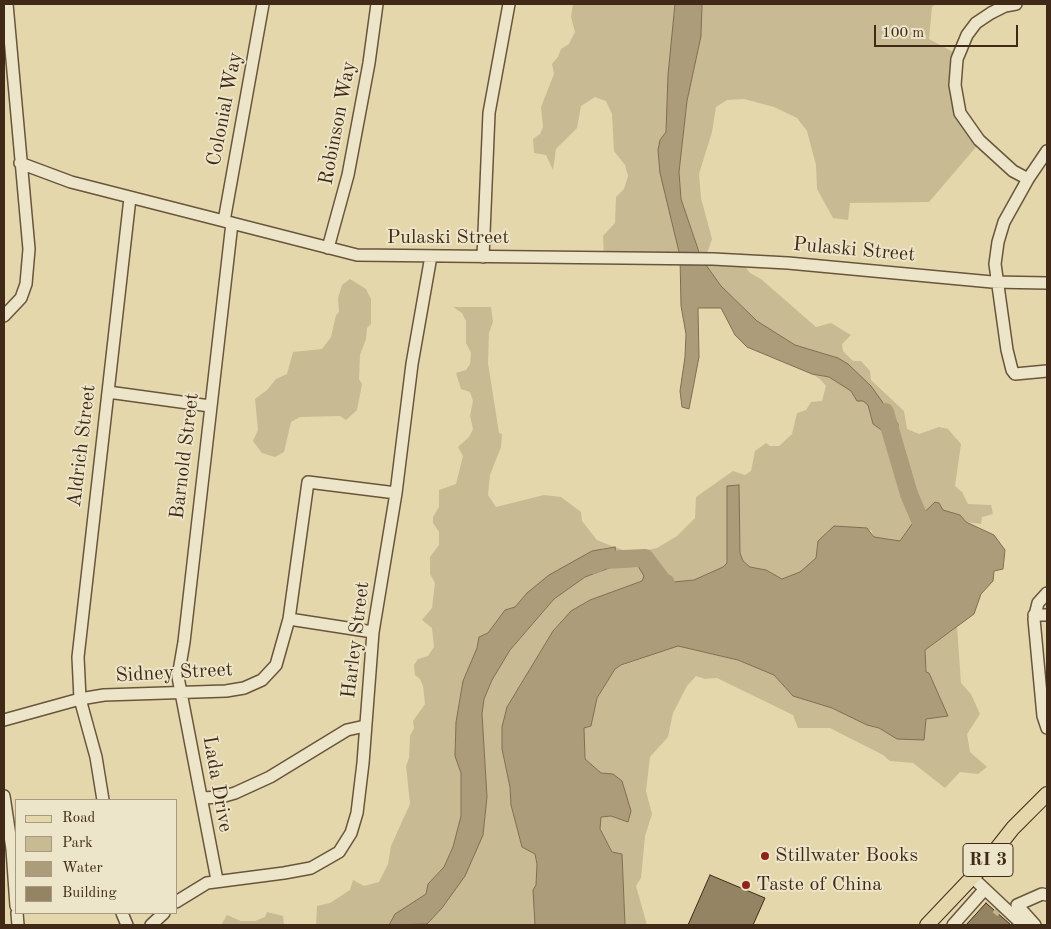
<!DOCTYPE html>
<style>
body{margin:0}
#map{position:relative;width:1051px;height:929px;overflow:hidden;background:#e4d7ac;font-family:"Old Standard TT",serif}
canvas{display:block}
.frame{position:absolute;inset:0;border:5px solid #402a17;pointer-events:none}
.legend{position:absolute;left:15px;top:799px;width:162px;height:115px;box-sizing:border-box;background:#ede5c9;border:1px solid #a89a82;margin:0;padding:6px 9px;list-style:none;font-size:15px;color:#402a17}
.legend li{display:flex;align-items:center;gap:10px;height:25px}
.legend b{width:25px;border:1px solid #a89a82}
.scale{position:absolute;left:874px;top:25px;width:144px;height:22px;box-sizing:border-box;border:2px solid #402a17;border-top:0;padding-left:6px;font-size:15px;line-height:18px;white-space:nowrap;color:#402a17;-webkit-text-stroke:4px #ede5c9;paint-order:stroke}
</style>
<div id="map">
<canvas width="1051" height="929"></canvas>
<div class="frame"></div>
<ul class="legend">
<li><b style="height:6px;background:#e4d7ac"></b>Road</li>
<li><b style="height:14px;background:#c8ba93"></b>Park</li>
<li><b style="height:14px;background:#ac9c79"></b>Water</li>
<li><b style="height:14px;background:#958464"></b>Building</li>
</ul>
<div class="scale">100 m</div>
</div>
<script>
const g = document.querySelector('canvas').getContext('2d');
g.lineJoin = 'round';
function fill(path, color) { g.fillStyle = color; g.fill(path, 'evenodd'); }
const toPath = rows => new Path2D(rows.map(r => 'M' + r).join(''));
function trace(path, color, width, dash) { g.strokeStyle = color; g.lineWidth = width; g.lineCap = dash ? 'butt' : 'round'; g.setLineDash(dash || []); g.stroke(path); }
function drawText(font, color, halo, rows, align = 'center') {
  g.font = font + ' "Old Standard TT",serif'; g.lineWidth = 4; g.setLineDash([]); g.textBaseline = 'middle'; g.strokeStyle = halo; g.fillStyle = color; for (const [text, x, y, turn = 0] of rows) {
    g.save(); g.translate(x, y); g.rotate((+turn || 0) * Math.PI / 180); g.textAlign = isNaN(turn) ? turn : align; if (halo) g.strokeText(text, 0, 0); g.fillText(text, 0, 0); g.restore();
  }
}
fill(toPath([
 [573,4,675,4,666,132,660,140,680,256,604,256,603,236,615,223,616,197,624,189,628,176,625,165,614,151,612,114,606,101,595,97,581,106,577,128,556,149,553,170,546,155,534,153,533,139,540,134,543,127,541,107,554,74,552,64,558,57,561,49,569,44,575,32,571,17],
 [702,4,936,4,932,7,929,39,955,53,960,107,982,140,929,202,850,203,848,220,833,218,817,189,816,165,807,131,797,118,774,107,744,99,727,100,716,107,712,132,699,174,701,198,712,239,705,259,740,260,750,273,761,279,816,327,831,323,851,335,842,344,843,351,853,361,861,361,870,371,871,380,904,411,907,429,919,434,939,427,948,429,961,444,955,486,962,492,968,504,991,505,993,514,982,517,981,524,966,522,960,515,943,510,939,503,912,524,900,541,874,537,871,530,818,541,816,558,800,572,782,579,766,570,750,567,743,561,740,553,738,485,727,487,727,563,723,568,694,580,673,582,661,577,642,556,643,551,657,548,677,536,695,518,696,497,733,471,745,475,751,471,755,451,766,443,770,446,779,446,792,434,797,413,806,410,811,402,822,401,826,386,820,379,812,374,829,377,851,391,857,401,863,401,868,405,873,424,887,434,838,358,795,345,757,321,721,286,701,258,681,199,679,172,687,101,701,36],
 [350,279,366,289,371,299,371,324,367,328,366,339,360,355,359,379,362,384,357,410,346,420,340,416,300,417,291,422,284,452,275,457,262,453,253,441,258,430,255,399,267,390,276,379,287,374,293,352,322,349,331,337,336,315,339,312,338,298,342,285],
 [453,307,491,307,493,322,489,333,488,363,499,433,502,434,501,447,490,475,488,495,496,507,544,495,561,497,581,512,582,521,597,540,614,547,604,548,527,593,515,607,505,610,488,633,479,637,477,648,463,681,456,722,455,756,461,773,461,816,453,847,444,867,428,884,426,894,395,914,389,925,316,925,317,906,330,903,350,890,353,880,364,886,379,882,388,864,391,846,410,804,406,766,409,758,410,736,414,728,413,721,425,704,423,686,420,679,415,675,414,665,418,659,428,656,434,647,432,628,422,620,432,608,435,583,430,574,430,557,439,545,439,532,433,523,433,517,439,507,439,490,456,484,463,456,458,447,469,437,473,429,470,416,473,401,470,392,461,389,456,373,466,370,470,364,471,353,466,343,466,321,462,313],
 [615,547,623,550,620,564,623,567,637,568,638,566,640,568,645,576,642,581,590,600,571,611,553,631,507,707,502,749,510,787,511,805,522,847,535,854,537,864,535,925,425,925,442,908,483,835,487,797,482,714,484,699,492,680,510,650,554,599,585,577,612,567,616,555],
 [957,626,961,683,971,694,980,714,967,734,970,752,987,767,978,774,960,772,945,788,913,763,890,761,883,755,830,728,798,728,793,715,717,678,705,679,696,676,687,686,673,713,668,737,650,757,646,791,652,814,645,836,641,878,636,886,647,925,625,925,622,854,612,852,600,829,601,817,611,816,628,822,613,774,601,773,585,759,584,728,591,726,597,698,615,668,678,646,738,660,774,675,793,696,832,708,867,725,879,728,897,739,930,717,947,716,929,674,926,672,925,650],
 [267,912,283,916,284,925,221,925,227,915,241,921,255,921,265,917]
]), '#c8ba93');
const water = toPath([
 [675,4,702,4,701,36,687,101,679,172,681,199,701,258,721,286,757,321,795,345,838,358,848,364,871,386,898,424,898,433,887,434,873,424,868,405,863,401,857,401,851,391,829,377,812,374,747,347,735,335,721,308,698,308,699,357,689,409,682,407,680,391,685,357,686,334,681,306,680,256,660,173,658,150,660,140,666,132,668,75,675,4],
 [739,485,740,553,743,561,750,567,766,570,782,579,800,572,816,558,818,541,834,526,867,528,874,537,900,541,912,524,935,502,939,503,943,510,960,515,966,522,994,535,1005,550,1003,569,994,571,993,581,981,594,974,614,925,650,926,672,929,673,948,716,926,719,924,740,897,739,879,728,867,725,832,708,793,696,774,675,738,660,678,646,621,665,615,669,597,698,591,726,584,728,585,759,601,773,613,774,622,781,631,811,628,822,611,816,601,817,600,829,612,852,622,854,625,925,535,925,533,890,536,885,537,864,535,854,522,847,511,805,510,787,502,749,502,727,507,707,553,631,571,611,590,600,642,581,644,576,638,566,638,555,661,577,673,582,694,580,723,567,727,563,727,486,739,485],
 [615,547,616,555,612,567,585,577,554,599,510,650,492,680,484,699,482,714,487,797,483,835,465,876,442,908,427,924,389,925,395,914,426,894,428,884,444,867,453,847,461,816,461,773,455,756,456,722,463,681,477,648,479,637,488,633,505,610,515,607,527,593,549,575,592,551,615,547]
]);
fill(water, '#ac9c79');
trace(water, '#816e52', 1);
trace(toPath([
 [885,412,909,494,928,539],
 [594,565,603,560,645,558,663,582,666,583]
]), '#ac9c79', 18);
const building = toPath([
 [710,875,765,898,753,925,688,925,710,875],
 [986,903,1011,925,966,925,986,903]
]);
fill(building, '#958464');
trace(building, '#402a17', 1);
trace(toPath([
 [996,908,1001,912]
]), '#c3b48e', 11, [11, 5.5]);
const minor = toPath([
 [1016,4,1005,6,991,13,976,23,967,35,957,59,955,85,960,113,979,140,1013,171,1028,179],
 [1047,151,1028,179,1004,222,998,242,995,264,1007,350,1012,370,1015,374,1047,371],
 [20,163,71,182,357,255,713,259,788,263,992,282,1047,283],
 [224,221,263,4],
 [328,248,348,175,369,63,377,4],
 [483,257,489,113,509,4],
 [4,316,21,298,26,284,29,249,7,4],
 [108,392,210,406],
 [1047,593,1038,603,1034,619,1043,716,1047,728],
 [1034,615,1047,615],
 [289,619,373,632],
 [4,720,80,699,104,695,226,691,244,688,262,680,276,665,289,619,308,482,396,493],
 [4,796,12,849,16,906],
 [202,798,221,797,235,793,270,777,347,730,365,726],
 [103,800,96,757,80,699,78,657,130,198],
 [972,877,1023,925],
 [217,880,178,677,184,642,232,223],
 [176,902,207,883,284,873,311,868,339,852,351,833,357,813,363,763,373,632,396,493,412,364,431,256],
 [17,913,18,925],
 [122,913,127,925],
 [151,925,164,913],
 [953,925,984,890],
 [1035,925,1017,905,1042,894,1047,895]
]);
const major = toPath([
 [927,925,983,866,1013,828,1047,794]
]);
trace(minor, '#69553c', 14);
trace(major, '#402a17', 16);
trace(minor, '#ede5c9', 11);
trace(major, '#e4d7ac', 14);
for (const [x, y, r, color] of [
 [765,856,5,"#8f2418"],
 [746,885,5,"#8f2418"]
]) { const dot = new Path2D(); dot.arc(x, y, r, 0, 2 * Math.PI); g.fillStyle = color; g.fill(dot); trace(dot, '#ede5c9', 2); }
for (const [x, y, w] of [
 [988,860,50]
]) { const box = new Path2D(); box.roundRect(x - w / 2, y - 16.5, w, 33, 4); g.fillStyle = '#ede5c9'; g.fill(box); trace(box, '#402a17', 1); }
drawText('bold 19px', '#402a17', null, [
 ["RI 3",988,860]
]);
drawText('20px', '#402a17', '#ede5c9', [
 ["Colonial Way",225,109,-79],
 ["Robinson Way",338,123,-79],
 ["Pulaski Street",448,238],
 ["Pulaski Street",854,250,5],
 ["Aldrich Street",82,446,-83],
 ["Barnold Street",185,456,-83],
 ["Harley Street",356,640,-83],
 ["Sidney Street",174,673,-3],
 ["Lada Drive",217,784,80]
]);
drawText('20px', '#402a17', '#ede5c9', [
 ["Stillwater Books",775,856],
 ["Taste of China",756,885]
], 'left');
</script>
